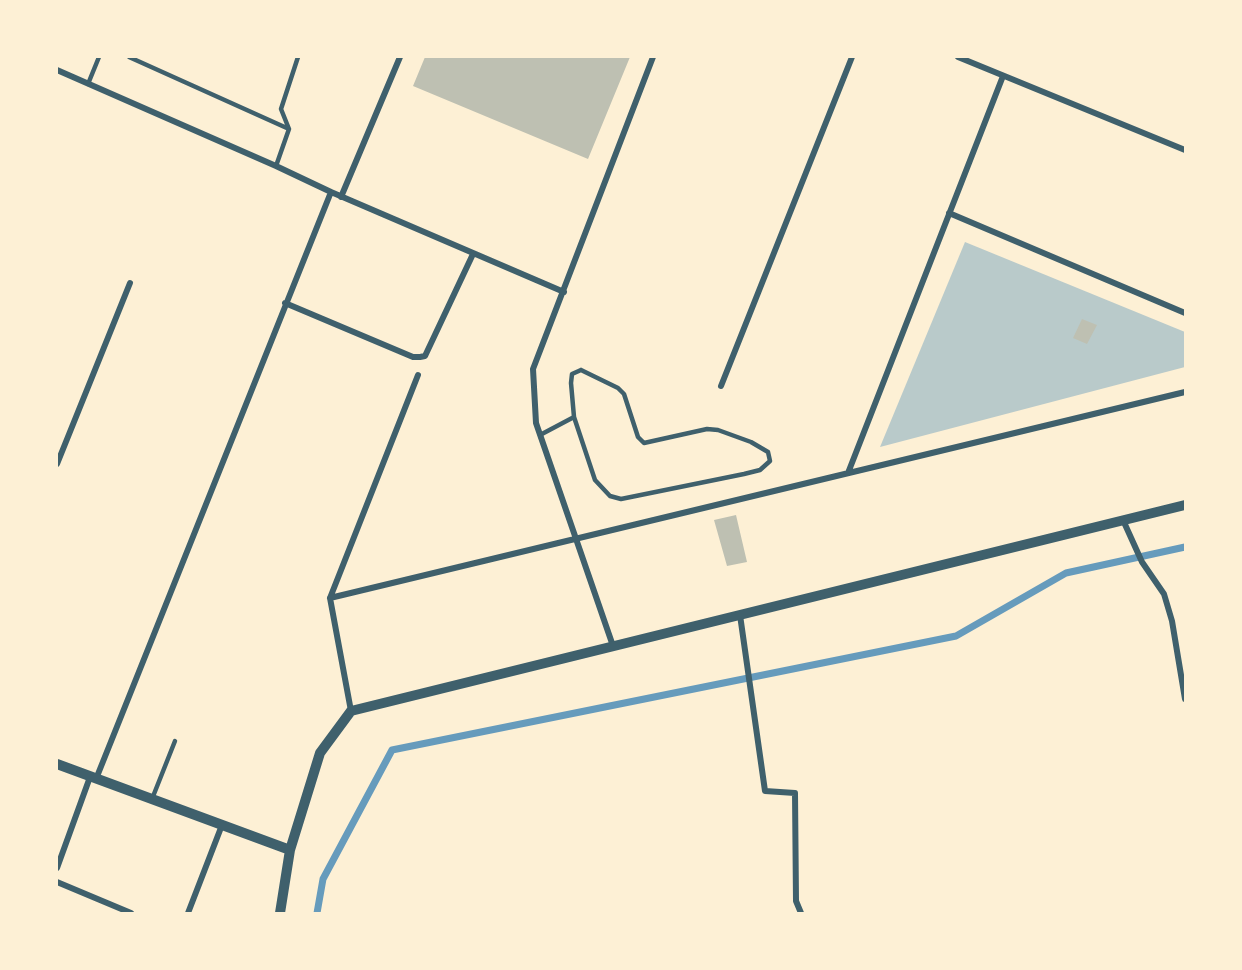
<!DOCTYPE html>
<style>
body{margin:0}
#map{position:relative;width:1242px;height:970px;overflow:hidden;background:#fdf0d5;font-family:Rubik,sans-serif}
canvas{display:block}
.frame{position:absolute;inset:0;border:58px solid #fdf0d5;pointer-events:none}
</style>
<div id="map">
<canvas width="1242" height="970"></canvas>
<div class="frame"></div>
</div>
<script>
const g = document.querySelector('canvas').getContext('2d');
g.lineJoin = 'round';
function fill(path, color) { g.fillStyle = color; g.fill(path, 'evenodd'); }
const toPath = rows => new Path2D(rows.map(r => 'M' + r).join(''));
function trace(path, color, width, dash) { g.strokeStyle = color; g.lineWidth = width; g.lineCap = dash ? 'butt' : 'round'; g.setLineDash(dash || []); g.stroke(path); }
fill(toPath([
 [965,242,1185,332,1185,367,880,447]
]), '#b9caca');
trace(toPath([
 [317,913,323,879,392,750,956,636,1066,573,1185,547]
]), '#669bbc', 7);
fill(toPath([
 [425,57,630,57,588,159,413,86],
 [1082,319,1097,325,1087,344,1073,338],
 [736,515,747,562,727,566,714,520]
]), '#bec0b2');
trace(toPath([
 [129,57,289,129],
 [88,84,99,57],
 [276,166,289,129,281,109,298,57],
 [581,370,618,388,624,394,638,437,644,443,707,429,718,430,751,442,768,452,770,461,760,470,744,474,621,499,610,496,595,480,574,417,571,383,572,374,581,370],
 [540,435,574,417],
 [152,799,175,741]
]), '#3f606c', 4.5);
trace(toPath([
 [958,57,1185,150],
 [57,70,276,166,331,192],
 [341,197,400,57],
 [949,213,1185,313],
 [285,303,413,357,420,357,425,356,473,254],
 [721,386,852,57],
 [57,464,130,283],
 [848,473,1003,76],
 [1123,520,1142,562,1164,594,1172,621,1185,699],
 [330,598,418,375],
 [740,615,765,791,795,793,796,901,801,913],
 [613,646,536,423,533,369,653,57],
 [351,711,330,598,1185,392],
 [96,779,331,192,564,292],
 [57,868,90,777],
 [57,882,131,913],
 [188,913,222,825]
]), '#3f606c', 6);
trace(toPath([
 [57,764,290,850],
 [280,913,290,850,320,753,351,711,1185,505]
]), '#3f606c', 10);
</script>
